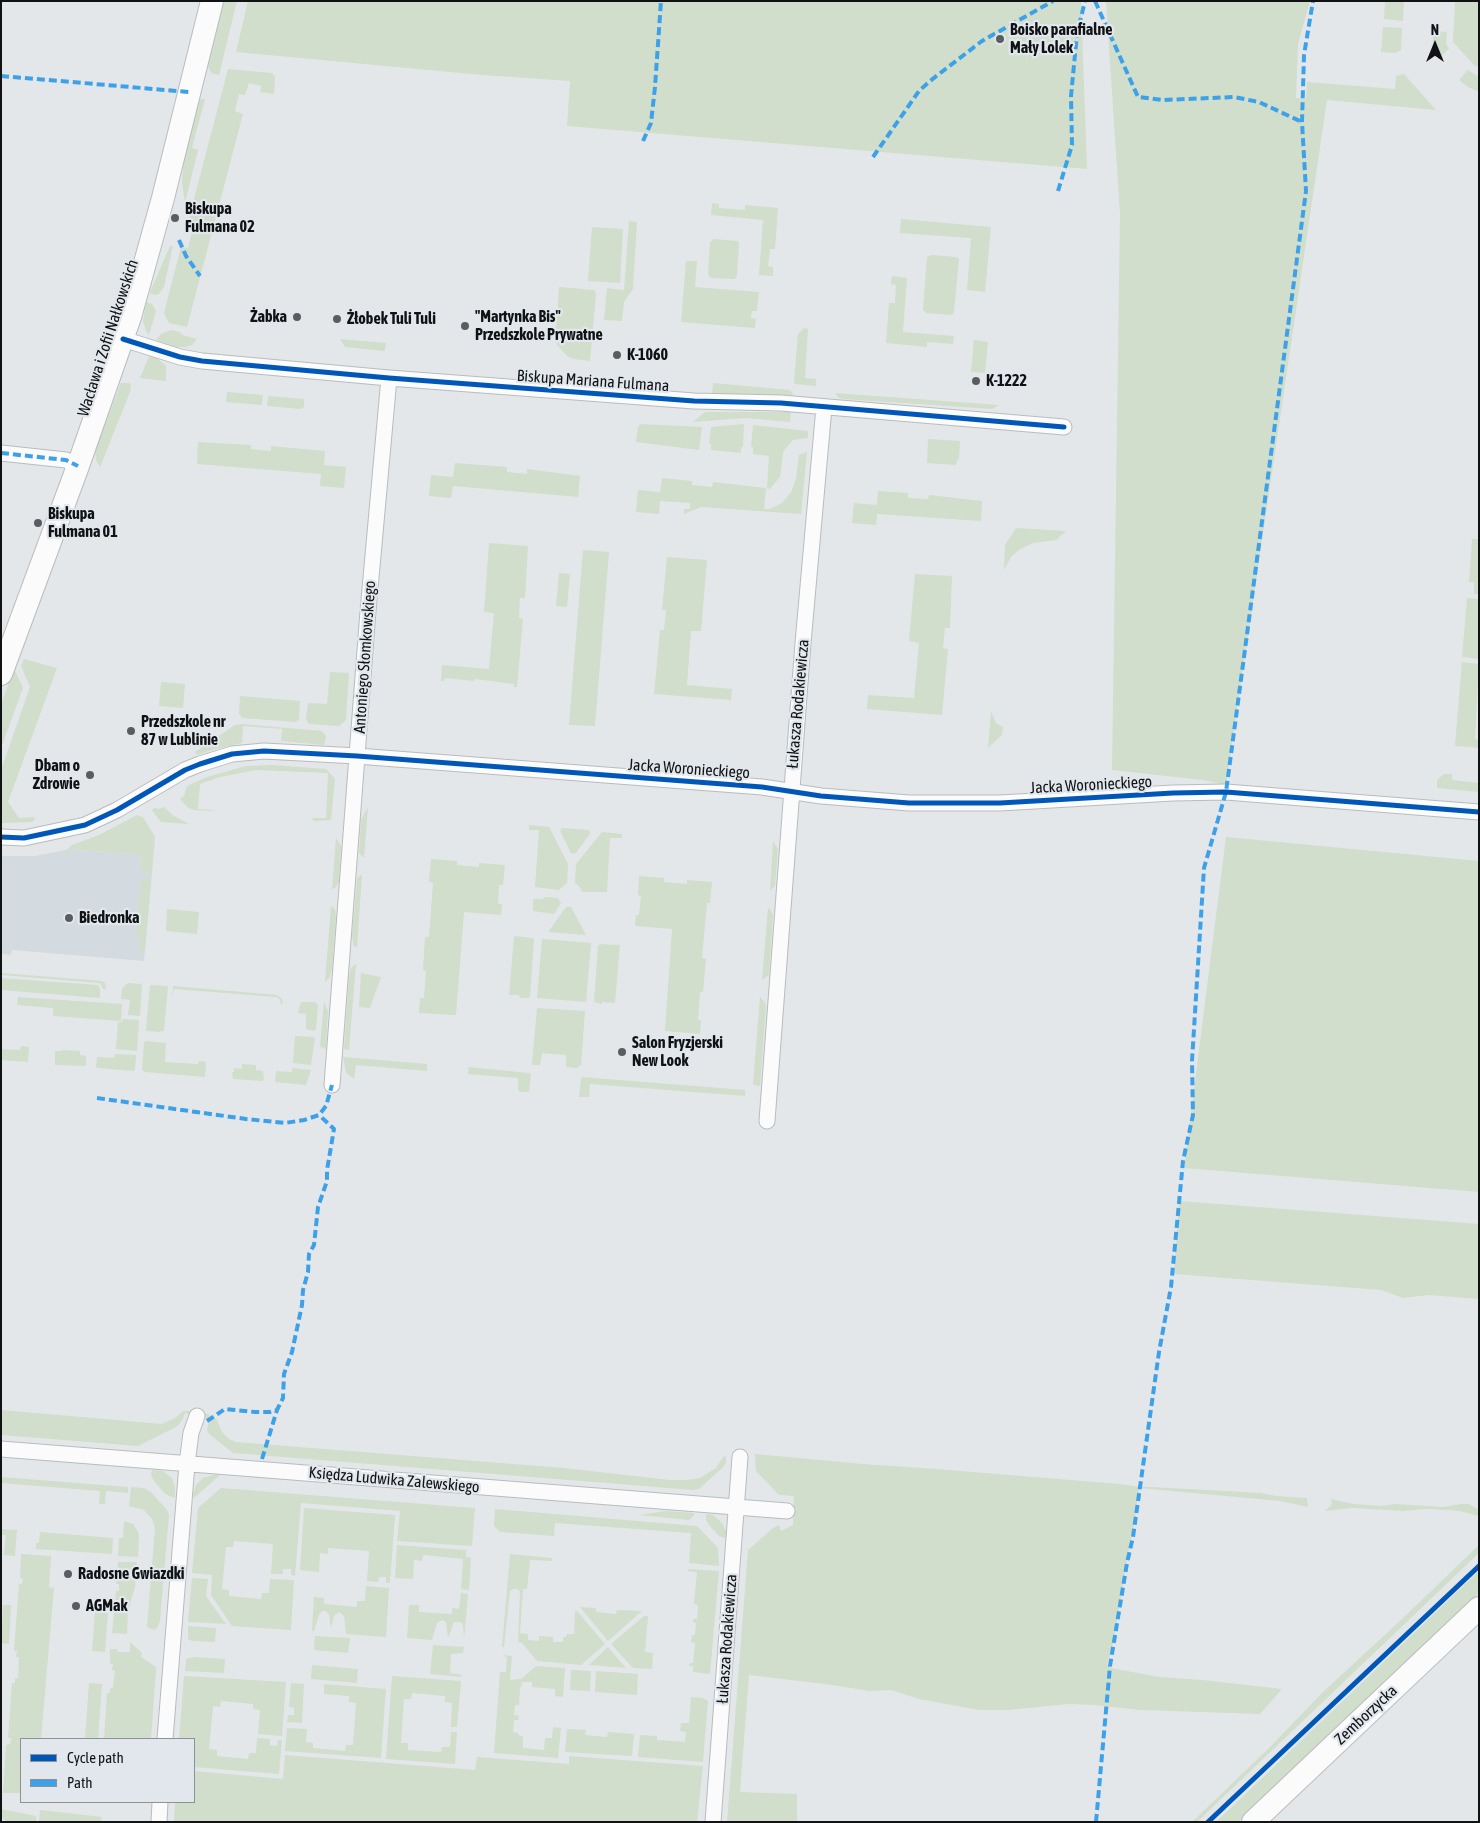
<!DOCTYPE html>
<meta charset="utf-8">
<style>
body{margin:0}
#map{position:relative;width:1480px;height:1823px;overflow:hidden;background:#e4e7e9;font-family:"Asap Condensed",sans-serif}
canvas{display:block}
.frame{position:absolute;inset:0;border:2px solid #101214;pointer-events:none}
.legend{position:absolute;left:20px;top:1738px;width:175px;height:65px;box-sizing:border-box;background:#e1e7ec;border:1px solid #8d9296;margin:0;padding:6px 9px;list-style:none;font-size:15px;color:#101214}
.legend li{display:flex;align-items:center;gap:10px;height:25px}
.legend b{width:25px;border:1px solid #8d9296}
.north{position:absolute;left:1410px;top:20px;width:50px;height:50px;-webkit-text-stroke:4px #e1e7ec;paint-order:stroke;rotate:0deg;font-size:14px;font-weight:700;line-height:20px;text-align:center;color:#101214}
.north::after{content:'';display:block;margin:auto;width:18px;height:22px;background:#101214;clip-path:polygon(50% 0,100% 100%,50% 72%,0 100%)}
</style>
<div id="map">
<canvas width="1480" height="1823"></canvas>
<div class="frame"></div>
<ul class="legend">
<li><b style="height:6px;background:#0057b8"></b>Cycle path</li>
<li><b style="height:6px;background:#3da1ea"></b>Path</li>
</ul>
<div class="north">N</div>
</div>
<script>
const g = document.querySelector('canvas').getContext('2d');
g.lineJoin = 'round';
function fill(path, color) { g.fillStyle = color; g.fill(path, 'evenodd'); }
const toPath = rows => new Path2D(rows.map(r => 'M' + r).join(''));
function trace(path, color, width, dash) { g.strokeStyle = color; g.lineWidth = width; g.lineCap = dash ? 'butt' : 'round'; g.setLineDash(dash || []); g.stroke(path); }
function drawText(font, color, halo, rows, align = 'center') {
  g.font = font + ' "Asap Condensed",sans-serif'; g.lineWidth = 4.5; g.setLineDash([]); g.textBaseline = 'middle'; g.strokeStyle = halo; g.fillStyle = color; for (const [text, x, y, turn = 0] of rows) {
    g.save(); g.translate(x, y); g.rotate((+turn || 0) * Math.PI / 180); g.textAlign = isNaN(turn) ? turn : align; if (halo) g.strokeText(text, 0, 0); g.fillText(text, 0, 0); g.restore();
  }
}
fill(toPath([
 [70,849,141,855,140,872,152,873,144,961,12,950,11,955,1,954,1,858,4,856,35,856]
]), '#d3dbe1');
fill(toPath([
 [224,1,237,1,219,75,211,73,208,66],
 [248,1,1081,1,1087,169,567,126,570,81,482,75,236,52],
 [1106,1,1310,1,1298,44,1296,98,1306,99,1307,82,1395,89,1396,76,1404,74,1436,110,1327,100,1226,785,1203,780,1112,770,1120,214],
 [1385,1,1404,1,1403,21,1384,19],
 [1455,1,1479,1,1479,67,1474,65,1453,42],
 [1383,27,1402,28,1401,50,1395,53,1381,52],
 [1433,31,1447,32,1446,43,1449,49,1440,57,1437,57,1433,51],
 [228,69,272,73,275,76,274,94,260,92,261,86,249,83,245,95,239,94,235,111,243,114,187,327,169,323,164,313,181,247,188,248,194,224,188,222],
 [1468,70,1479,77,1479,92,1468,87,1459,80],
 [201,99,205,99,192,148,198,150,185,203,182,183,184,155,198,102],
 [712,203,719,204,719,208,745,210,745,205,778,208,775,249,770,249,768,266,773,267,773,276,759,275,763,220,711,215],
 [901,219,991,227,985,292,967,290,971,238,900,233],
 [629,221,637,222,633,289,624,302,622,321,604,320,607,288,624,290],
 [592,227,623,229,620,283,588,281],
 [714,239,737,241,739,243,737,275,735,279,711,278,708,275,710,242],
 [170,246,173,246,164,287,159,294,156,295,151,294,150,292],
 [932,255,956,257,959,259,954,312,952,315,926,313,923,310,927,257],
 [686,261,697,261,695,287,759,292,757,311,752,311,751,318,756,319,755,328,681,322],
 [892,276,907,278,903,332,954,336,953,344,927,342,927,347,886,343,889,303,895,303,896,285,891,284],
 [559,287,594,290,596,294,590,361,573,359,567,356,557,345,556,329],
 [146,302,152,304,156,311,149,335,146,331,143,321],
 [804,328,808,329,805,378,816,379,816,386,795,384,794,382,798,334],
 [171,330,180,332,182,335,197,339,192,345,185,347,175,347,156,340,161,334],
 [340,339,386,343,385,350,384,351,345,347],
 [974,340,988,342,985,373,971,372],
 [149,356,157,358,166,366,166,381,140,378],
 [121,383,129,383,131,385,130,392,100,467,96,460,95,450],
 [713,383,790,390,794,395,712,395],
 [227,392,263,395,262,405,226,402],
 [835,393,999,405,992,409,842,399,838,397],
 [268,396,304,399,304,407,300,409,267,406],
 [705,412,791,412,790,422,746,418,693,422],
 [640,424,702,427,699,450,636,442,638,427],
 [744,424,743,447,741,447,741,453,711,450,711,444,709,444,711,427],
 [753,425,808,431,808,438,793,440,785,449,783,453,780,477,770,489,767,488,769,456,753,454,753,447,751,447],
 [928,439,960,441,959,459,957,460,956,465,927,463],
 [198,442,251,445,251,449,271,451,271,446,325,451,324,465,346,467,344,488,320,486,321,474,197,464],
 [807,452,801,514,701,507,684,514,684,509,690,509,690,503,660,501,659,514,636,512,638,490,660,492,662,478,692,481,692,485,712,487,713,482,766,488,764,509,770,509,782,503,791,492,796,479,799,455],
 [455,463,507,467,507,472,527,474,527,469,580,476,578,497,453,486,451,498,429,496,431,475,453,477],
 [878,491,908,493,908,498,928,499,929,495,982,501,981,521,877,514,876,525,852,523,854,503,877,505],
 [1016,528,1066,531,1056,540,1033,543,1019,550,1011,557,1004,570,1005,545],
 [1479,529,1479,594,1474,594,1474,582,1469,582,1472,539,1478,539],
 [489,543,528,546,525,598,520,598,519,618,523,619,517,687,514,687,514,684,475,679,474,681,445,678,444,681,441,681,442,665,489,669,494,613,484,612],
 [583,550,609,552,595,726,569,725],
 [667,557,707,560,701,631,691,631,687,685,732,689,731,700,654,694,660,630,664,630,666,610,662,610],
 [559,573,570,574,567,607,556,606],
 [915,574,952,576,950,628,945,628,943,648,948,649,942,715,867,709,868,695,914,698,919,643,909,641],
 [1467,598,1479,599,1479,659,1462,657],
 [24,659,57,668,8,802,19,818,35,817,34,820,33,822,1,823,1,770,30,687,21,666],
 [1462,662,1479,664,1475,739,1479,740,1479,748,1456,746,1455,745],
 [14,668,23,688,1,748,1,705],
 [330,672,349,673,346,720,339,726,309,724,306,719,308,703,327,704],
 [161,682,185,684,183,708,159,706],
 [240,696,300,701,299,719,296,722,242,718,239,714],
 [991,711,996,723,1003,727,1002,735,988,748],
 [242,724,322,731,326,736,324,745,281,741,282,729,243,726,242,743,215,749,197,755,195,752,235,725],
 [273,765,326,769,335,779,331,820,314,821,312,818,326,818,328,773,256,770,220,777,200,784,198,809,214,810,213,811,193,810,187,807,180,799,184,796,187,786,207,777,246,766],
 [1444,774,1452,774,1452,780,1479,783,1479,792,1437,788,1437,780],
 [164,807,174,816,189,824,161,822,152,810,154,808,159,809],
 [368,807,364,858,359,853,361,820],
 [137,815,143,817,155,837,152,873,140,872,141,855,70,849,71,858,68,858,67,850,72,845,99,835],
 [529,825,549,827,568,864,567,883,559,890,535,887,539,830,529,830],
 [562,828,589,830,590,834,575,854,571,853,560,831],
 [602,832,622,834,622,838,610,838,607,892,582,892,580,887,575,883,576,864],
 [1226,837,1479,861,1479,1192,1184,1168],
 [336,838,341,846,339,882,335,888,332,889],
 [773,841,778,849,775,886,770,891],
 [431,859,457,861,457,865,479,867,479,863,505,865,503,885,499,885,498,904,502,904,501,915,464,912,456,1015,419,1013,420,998,424,998,426,971,423,970,425,937,429,937,433,883,429,882],
 [362,875,357,947,354,946,352,936,357,880,358,877],
 [639,876,664,878,664,882,687,884,687,880,712,882,710,903,707,903,702,958,706,959,703,992,700,992,698,1020,701,1020,700,1034,665,1031,672,929,635,926,636,915,639,915,641,896,638,895],
 [142,878,151,879,145,951,139,951,140,937,135,937],
 [544,897,558,898,561,903,554,914,533,911,533,899,543,899],
 [331,906,335,909,336,916,332,969,330,977,325,982],
 [566,907,571,907,586,935,548,932],
 [768,908,770,909,773,915,769,975,762,980],
 [167,909,199,912,197,934,166,931],
 [514,936,533,938,534,939,530,997,528,998,520,998,519,995,509,995],
 [542,939,591,943,586,1002,537,998],
 [600,944,620,945,615,1003,602,1002,602,1004,594,1002,598,946],
 [356,964,349,1050,344,1049,349,977,351,968],
 [1,973,102,981,105,983,106,989,103,989,100,983,1,975],
 [361,973,381,977,370,1008,359,1007],
 [1,978,98,985,100,988,100,998,1,990],
 [128,983,142,984,140,1016,128,1015,130,1000,121,999,122,988],
 [150,985,168,986,164,1031,161,1031,161,1032,147,1031,146,1029],
 [173,986,277,995,282,999,283,1004,281,1004,280,1000,277,997,174,989,172,998],
 [18,997,122,1004,121,1021,53,1016,53,1008,17,1005],
 [760,997,764,1001,766,1006,760,1086,754,1085,753,1084],
 [301,1002,315,1002,318,1005,316,1029,314,1031,306,1029,306,1014,298,1013],
 [324,1002,328,1011,326,1049,322,1048,320,1046],
 [537,1008,585,1011,581,1065,577,1068,566,1067,566,1055,542,1053,540,1065,533,1065,532,1063],
 [122,1019,139,1020,137,1051,116,1049,118,1022,122,1022],
 [295,1036,313,1037,315,1038,311,1065,293,1063],
 [146,1041,166,1043,165,1062,198,1064,199,1061,206,1062,205,1077,145,1072,142,1070,144,1042],
 [21,1046,29,1047,28,1062,1,1060,1,1049,20,1050],
 [62,1050,80,1051,80,1055,86,1056,86,1066,55,1065,55,1051,62,1051],
 [115,1054,136,1055,135,1069,133,1071,98,1068,96,1067,97,1057,114,1058],
 [343,1057,427,1064,427,1071,356,1065,354,1079,346,1073],
 [242,1064,256,1065,256,1070,263,1071,264,1079,262,1081,233,1079,232,1072,234,1072,234,1068,242,1069],
 [469,1067,529,1073,531,1074,529,1092,521,1092,518,1090,518,1078,468,1074],
 [292,1068,311,1070,306,1085,275,1082,276,1071,292,1072],
 [582,1077,745,1090,745,1096,590,1084,589,1097,579,1097,581,1079],
 [1179,1201,1479,1224,1479,1299,1429,1295,1403,1298,1381,1290,1174,1274],
 [1,1410,162,1424,175,1418,183,1411,196,1411,208,1414,217,1420,222,1432,229,1439,236,1442,564,1468,670,1480,687,1480,700,1478,716,1468,723,1457,726,1456,726,1463,722,1468,699,1489,693,1490,233,1453,209,1434,207,1430,209,1420,200,1415,185,1413,182,1421,176,1427,138,1446,1,1435],
 [755,1454,863,1464,936,1469,1120,1484,1133,1486,1261,1493,1276,1496,1307,1498,1308,1507,1280,1501,1139,1488,1135,1519,1126,1565,1114,1640,1107,1665,1111,1668,1159,1677,1203,1680,1282,1689,1260,1714,1140,1710,1094,1705,1069,1704,1008,1710,979,1710,919,1699,891,1690,869,1691,833,1685,749,1675,740,1792,797,1794,797,1822,727,1822,748,1550,773,1528,779,1525,781,1531,793,1525,794,1496,779,1495,756,1471],
 [152,1470,163,1471,172,1478,175,1487,175,1498,165,1494,154,1481,151,1475],
 [213,1475,220,1475,194,1498,193,1494,196,1485,203,1478],
 [1,1477,128,1487,128,1493,106,1491,105,1504,99,1504,100,1491,1,1483],
 [131,1487,144,1488,151,1492,167,1510,169,1515,160,1620,158,1627,154,1630,147,1627,155,1528,152,1519,144,1510,129,1506],
 [221,1488,475,1508,472,1546,397,1541,400,1511,301,1503,295,1576,291,1575,291,1569,283,1569,283,1574,271,1574,273,1544,234,1541,233,1547,226,1547,222,1589,229,1590,229,1596,261,1599,262,1593,269,1593,270,1579,294,1580,291,1630,232,1626,211,1595,212,1575,192,1573,198,1508],
 [1331,1499,1354,1504,1381,1506,1396,1504,1443,1507,1461,1504,1469,1504,1479,1510,1479,1516,1460,1511,1446,1510,1425,1509,1404,1511,1352,1508,1325,1511,1332,1504],
 [304,1508,395,1515,390,1583,386,1583,386,1577,379,1577,378,1582,367,1581,369,1551,328,1548,328,1554,320,1553,319,1572,300,1570],
 [495,1509,697,1526,718,1548,719,1566,689,1563,691,1533,555,1523,554,1536,500,1532,494,1526],
 [666,1511,694,1513,694,1515,689,1520,639,1515],
 [706,1514,713,1515,722,1523,726,1531,726,1538,719,1536,709,1525,706,1520],
 [124,1521,133,1524,138,1532,139,1536,138,1557,118,1556,119,1538,123,1538],
 [1,1529,17,1530,15,1556,4,1555,6,1535,1,1535],
 [40,1532,113,1538,112,1554,36,1549,36,1543,39,1543],
 [397,1545,466,1550,466,1557,471,1558,469,1590,461,1589,463,1559,423,1555,422,1561,414,1560,413,1579,395,1578],
 [1479,1545,1479,1553,1197,1822,1192,1822,1269,1748,1324,1691,1402,1619],
 [21,1554,51,1556,49,1587,54,1588,41,1739,21,1739,21,1793,3,1793,6,1745,10,1744,11,1738,8,1738,12,1683,15,1683,15,1678,18,1678,19,1657,16,1657,17,1651,14,1651,19,1584,22,1584,23,1579,20,1578],
 [510,1554,552,1558,552,1561,530,1560,527,1589,523,1589,520,1633,528,1634,528,1640,539,1641,539,1636,553,1637,553,1642,563,1642,563,1637,566,1637,567,1634,574,1634,575,1611,577,1611,605,1644,581,1665,537,1661,522,1643,518,1642,520,1591,517,1589,513,1589,510,1591,504,1647,502,1647],
 [118,1562,137,1562,135,1587,128,1611,127,1634,112,1633,116,1591,119,1591,119,1584,116,1584],
 [688,1569,719,1571,710,1674,693,1672,693,1666,689,1666,690,1663,693,1663,695,1643,691,1642,692,1635,695,1635,696,1623,693,1622,693,1619,697,1619,698,1605,694,1604,697,1572,688,1571],
 [1479,1571,1479,1593,1463,1609,1238,1822,1216,1822],
 [192,1578,208,1579,206,1596,226,1624,188,1622],
 [366,1586,389,1588,386,1637,346,1634,344,1616,339,1612,334,1616,331,1628,329,1614,326,1611,322,1611,319,1615,314,1631,312,1631,314,1597,324,1598,324,1604,357,1607,357,1601,365,1601],
 [461,1593,468,1594,464,1640,463,1625,461,1622,454,1622,448,1638,446,1622,442,1620,437,1623,432,1640,407,1638,409,1605,419,1605,419,1612,452,1614,452,1608,459,1609],
 [3,1605,11,1605,9,1644,1,1643],
 [580,1607,596,1608,596,1612,616,1614,617,1610,642,1611,608,1641],
 [95,1612,108,1613,105,1652,92,1651],
 [644,1616,648,1616,645,1652,653,1653,652,1669,633,1668,611,1644],
 [188,1626,216,1628,215,1642,192,1641,188,1639],
 [315,1636,350,1638,348,1653,314,1650],
 [130,1642,142,1653,141,1657,156,1667,156,1670,151,1739,104,1739,107,1693,110,1693,110,1688,113,1688,115,1671,112,1670,113,1664,110,1664,110,1649,117,1649,118,1652,130,1652],
 [433,1645,464,1647,463,1653,451,1654,450,1673,462,1675,461,1677,430,1674],
 [608,1647,626,1668,589,1665],
 [502,1655,512,1656,510,1680,521,1679,536,1666,565,1668,563,1697,555,1696,555,1689,532,1687,532,1682,522,1682,521,1687,520,1688,519,1705,515,1705,514,1715,519,1716,518,1720,514,1720,513,1732,518,1733,518,1735,523,1736,523,1748,544,1750,545,1738,552,1738,553,1727,561,1728,558,1758,494,1753,500,1672,506,1672,507,1657],
 [194,1657,225,1659,224,1673,185,1671,186,1659],
 [312,1665,358,1669,357,1683,311,1679],
 [571,1670,591,1671,590,1691,570,1690],
 [596,1671,638,1674,637,1695,595,1692],
 [184,1676,286,1682,282,1736,258,1734,260,1710,253,1709,253,1704,221,1701,220,1707,213,1706,209,1749,217,1750,217,1756,248,1759,249,1753,256,1753,257,1738,270,1739,270,1745,277,1746,278,1740,282,1740,279,1774,194,1767,194,1739,179,1739],
 [392,1676,461,1681,457,1727,451,1727,452,1703,445,1702,445,1696,412,1693,411,1699,404,1699,401,1743,408,1743,408,1750,441,1752,442,1747,450,1747,451,1732,457,1732,455,1764,386,1759],
 [89,1683,102,1684,98,1739,85,1739],
 [291,1683,304,1684,302,1723,287,1722,288,1715,294,1715,294,1708,289,1707],
 [324,1684,386,1689,381,1758,285,1751,287,1728,307,1729,306,1742,313,1743,313,1748,345,1751,346,1745,353,1745,356,1703,349,1702,349,1696,324,1694],
 [691,1697,703,1698,708,1701,703,1762,638,1757,640,1735,657,1736,657,1740,685,1742,686,1732,680,1731,681,1723,689,1723],
 [567,1729,586,1730,585,1735,607,1737,608,1732,634,1734,632,1756,565,1752],
 [285,1755,475,1770,477,1757,569,1764,569,1756,703,1766,697,1822,174,1822,175,1802,194,1802,194,1771,283,1779],
 [1,1809,36,1816,36,1822,7,1822,1,1817],
 [40,1810,102,1817,101,1822,39,1822]
]), '#d0decb');
const street = toPath([
 [123,339,180,357,202,361,389,378,694,401,781,403,1064,427],
 [1,453,66,460,78,466],
 [1,837,24,838,85,825,117,810,185,770,200,764,232,754,264,751,357,756,762,787,821,796,909,803,1000,803,1173,793,1226,792,1479,812],
 [332,1085,368,611,389,378],
 [767,1121,803,643,824,407],
 [1,1449,787,1511],
 [165,1739,187,1464,191,1433,197,1416],
 [159,1822,160,1802],
 [713,1822,740,1457]
]);
const secondary = toPath([
 [1,674,78,466,130,317,163,198,212,1],
 [1253,1822,1479,1608]
]);
trace(street, '#b9bcbd', 17);
trace(secondary, '#b9bcbd', 24);
trace(street, '#fbfbfc', 15);
trace(secondary, '#fbfbfc', 22);
trace(toPath([
 [1095,1,1138,97,1162,100,1234,97,1259,102,1302,122],
 [1,76,189,92],
 [643,141,651,123,655,87,661,1],
 [873,157,919,91,930,81,982,41,1053,1],
 [1058,191,1072,145,1071,96,1077,34,1085,1],
 [179,240,186,256,200,276],
 [1,453,66,460,78,466],
 [97,1098,246,1119,285,1123,304,1120,319,1115,326,1106,332,1085],
 [207,1421,225,1409,255,1412,270,1412,277,1410,283,1398,284,1374,292,1352,302,1305,303,1290,308,1272,309,1254,314,1245,318,1207,327,1181,327,1170,334,1129,319,1115],
 [262,1459,277,1410],
 [1096,1822,1110,1666,1127,1563,1133,1537,1159,1352,1171,1287,1183,1161,1193,1115,1192,1061,1204,868,1226,792,1306,191,1302,122,1304,55,1313,1]
]), '#3da1ea', 4, [8, 4]);
trace(toPath([
 [123,339,180,357,202,361,389,378,694,401,781,403,1064,427],
 [1,837,24,838,85,825,117,810,185,770,200,764,232,754,264,751,357,756,762,787,821,796,909,803,1000,803,1173,793,1226,792,1479,812],
 [1208,1822,1479,1566]
]), '#0057b8', 5);
for (const [x, y, r, color] of [
 [1000,39,5,"#5a5d5f"],
 [175,218,5,"#5a5d5f"],
 [297,317,5,"#5a5d5f"],
 [337,319,5,"#5a5d5f"],
 [465,326,5,"#5a5d5f"],
 [617,355,5,"#5a5d5f"],
 [976,381,5,"#5a5d5f"],
 [38,523,5,"#5a5d5f"],
 [131,731,5,"#5a5d5f"],
 [90,775,5,"#5a5d5f"],
 [69,918,5,"#5a5d5f"],
 [622,1052,5,"#5a5d5f"],
 [68,1574,5,"#5a5d5f"],
 [76,1606,5,"#5a5d5f"]
]) { const dot = new Path2D(); dot.arc(x, y, r, 0, 2 * Math.PI); g.fillStyle = color; g.fill(dot); trace(dot, '#e1e7ec', 2); }
drawText('bold 16px', '#101214', '#e1e7ec', [
 ["Boisko parafialne",1010,30],
 ["Mały Lolek",1010,48],
 ["Biskupa",185,209],
 ["Fulmana 02",185,227],
 ["Żabka",287,317,"right"],
 ["\"Martynka Bis\"",475,317],
 ["Przedszkole Prywatne",475,335],
 ["Żłobek Tuli Tuli",347,319],
 ["K-1060",627,355],
 ["K-1222",986,381],
 ["Biskupa",48,514],
 ["Fulmana 01",48,532],
 ["Przedszkole nr",141,722],
 ["87 w Lublinie",141,740],
 ["Dbam o",80,766,"right"],
 ["Zdrowie",80,784,"right"],
 ["Biedronka",79,918],
 ["Salon Fryzjerski",632,1043],
 ["New Look",632,1061],
 ["Radosne Gwiazdki",78,1574],
 ["AGMak",86,1606]
], 'left');
drawText('16px', '#101214', '#e1e7ec', [
 ["Wacława i Zofii Nałkowskich",108,338,-72],
 ["Biskupa Mariana Fulmana",593,381,4],
 ["Antoniego Słomkowskiego",365,657,-86],
 ["Łukasza Rodakiewicza",798,704,-85],
 ["Jacka Woronieckiego",689,769,4],
 ["Jacka Woronieckiego",1091,785,-3],
 ["Księdza Ludwika Zalewskiego",394,1480,5],
 ["Łukasza Rodakiewicza",727,1639,-86],
 ["Zemborzycka",1366,1715,-43]
]);
</script>
